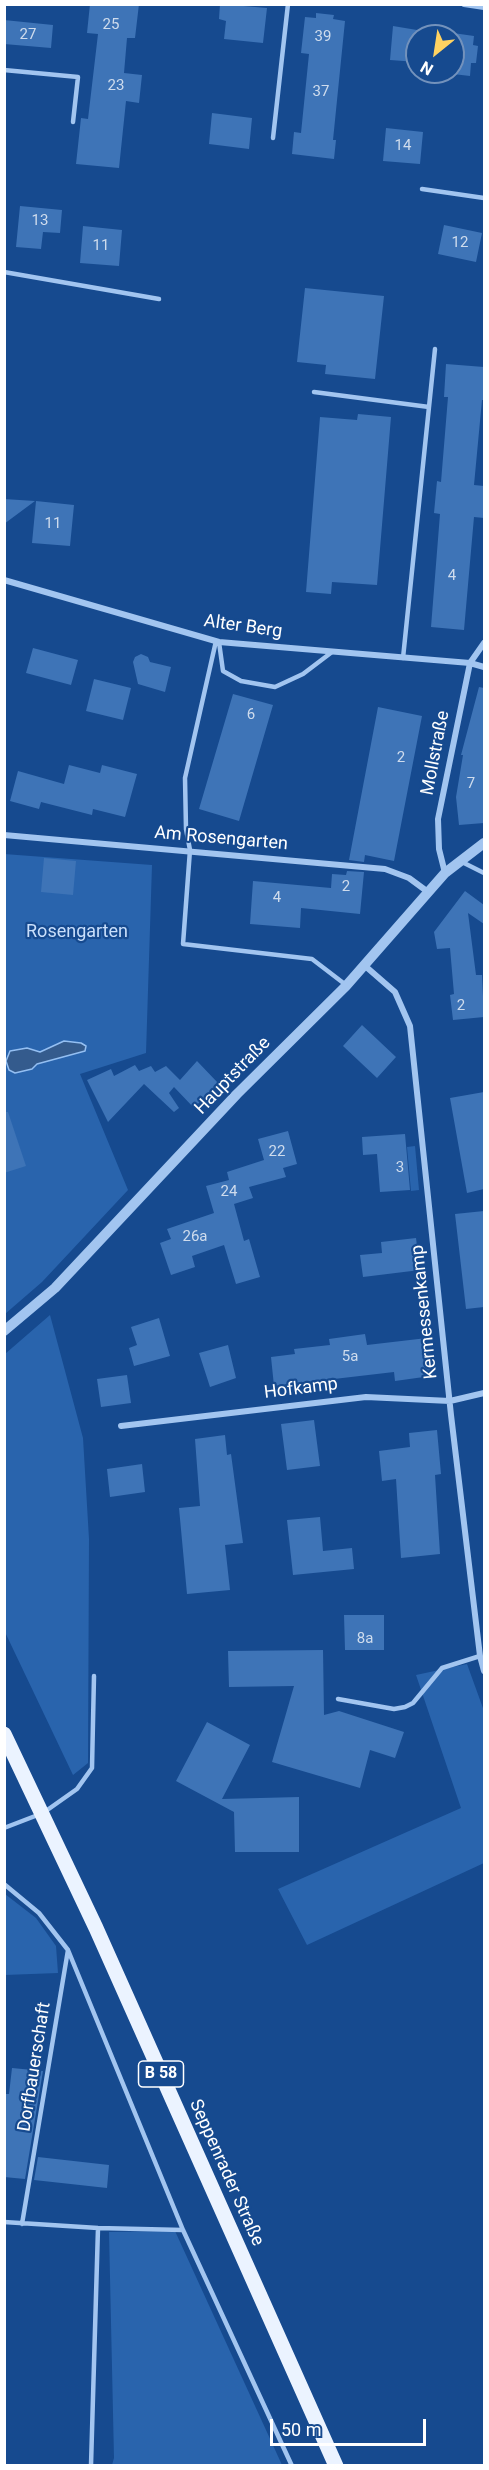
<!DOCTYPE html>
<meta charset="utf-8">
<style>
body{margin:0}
#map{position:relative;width:489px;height:2470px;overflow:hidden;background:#164a8f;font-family:Roboto,sans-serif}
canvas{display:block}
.frame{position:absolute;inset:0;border:6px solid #fff;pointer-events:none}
.north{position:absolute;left:405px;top:24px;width:60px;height:60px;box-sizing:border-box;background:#164a8f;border:2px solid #7392bc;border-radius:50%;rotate:210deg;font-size:16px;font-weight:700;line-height:24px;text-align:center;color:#fff}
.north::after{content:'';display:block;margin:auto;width:21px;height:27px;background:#ffd261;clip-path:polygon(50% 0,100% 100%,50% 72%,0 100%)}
.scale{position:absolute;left:270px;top:2419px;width:156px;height:27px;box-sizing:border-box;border:3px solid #fff;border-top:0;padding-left:8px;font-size:18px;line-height:21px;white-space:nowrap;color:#fff;-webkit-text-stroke:4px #164a8f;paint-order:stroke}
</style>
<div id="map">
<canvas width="489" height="2470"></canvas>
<div class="frame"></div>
<div class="north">N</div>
<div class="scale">50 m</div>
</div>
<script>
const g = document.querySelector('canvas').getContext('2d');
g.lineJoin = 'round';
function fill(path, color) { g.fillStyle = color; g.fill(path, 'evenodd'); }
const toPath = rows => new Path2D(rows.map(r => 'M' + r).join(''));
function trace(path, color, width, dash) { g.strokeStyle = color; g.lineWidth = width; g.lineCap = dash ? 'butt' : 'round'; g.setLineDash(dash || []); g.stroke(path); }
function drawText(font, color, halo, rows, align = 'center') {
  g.font = font + ' Roboto,sans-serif'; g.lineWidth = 4.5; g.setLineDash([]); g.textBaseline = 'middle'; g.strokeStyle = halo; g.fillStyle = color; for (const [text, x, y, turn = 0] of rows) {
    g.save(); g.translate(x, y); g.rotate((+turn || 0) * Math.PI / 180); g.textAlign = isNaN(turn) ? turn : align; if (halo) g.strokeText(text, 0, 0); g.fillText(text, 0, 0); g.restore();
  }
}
fill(toPath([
 [4,854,152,865,146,1053,80,1074,128,1190,42,1282,5,1314],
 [415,1146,419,1190,411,1191,407,1147],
 [50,1315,83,1438,89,1539,88,1763,73,1775,4,1630,5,1354],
 [467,1664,484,1711,484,1863,307,1945,278,1889,461,1808,416,1675],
 [5,1894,36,1918,56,1946,58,1973,5,1975],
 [175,2231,282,2465,112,2465,114,2458,109,2232]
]), '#2964ad');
const water = toPath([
 [64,1041,81,1043,86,1046,85,1051,37,1064,32,1069,15,1073,9,1070,6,1061,10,1051,27,1048,40,1052,64,1041]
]);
fill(water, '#345b8d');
trace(water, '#94bff2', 1.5);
fill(toPath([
 [90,4,139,4,135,38,127,38,124,73,142,75,139,103,126,101,119,168,76,164,81,118,88,119,98,34,87,33],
 [220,4,267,8,263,43,224,39,226,21,219,19],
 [316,13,334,15,333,19,345,21,333,140,336,140,334,159,292,154,294,132,301,133,309,54,301,53,305,17,316,18],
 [4,20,53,25,51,48,4,44],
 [393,26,417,30,417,62,390,60],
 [453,33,474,36,473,45,478,46,476,63,471,63,470,76,453,74],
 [212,113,252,118,249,149,209,144],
 [386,128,423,132,420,164,383,161],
 [20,206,62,210,60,233,43,232,41,249,16,247],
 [444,225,482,233,476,262,438,254],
 [83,226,122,230,119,266,80,263],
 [305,288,384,296,375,379,325,374,326,365,297,362],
 [446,364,484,367,484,400,482,400,474,485,484,486,484,518,474,517,464,630,431,627,440,514,434,513,437,481,441,482,448,397,444,397],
 [358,414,391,417,377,585,332,582,331,594,306,592,320,417,357,420],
 [4,499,35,501,4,524],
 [36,501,74,505,70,546,32,543],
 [33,648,78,660,71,685,26,673],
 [141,654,148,657,150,662,171,667,165,692,138,684,133,662,135,657],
 [94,679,131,688,123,720,86,711],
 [479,687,484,688,484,823,459,825,456,797,463,755,461,755],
 [233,694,273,705,239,821,199,809],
 [378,707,422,716,394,861,365,855,364,862,349,860],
 [69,765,100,773,102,765,137,774,125,817,93,809,92,815,41,802,39,809,10,801,18,771,64,784],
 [44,858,76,861,73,895,41,892],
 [347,871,364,872,360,914,301,908,300,928,250,924,253,881,331,888,332,874,346,875],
 [465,891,484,905,484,924,468,913,476,975,482,975,484,1017,453,1020,450,995,454,994,450,948,437,949,434,932],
 [362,1025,396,1057,377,1078,343,1046],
 [197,1061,218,1083,194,1108,174,1087,169,1093,179,1108,174,1112,144,1084,108,1122,87,1080,111,1069,114,1076,135,1065,139,1071,151,1066,155,1072,166,1066,180,1080],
 [484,1092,484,1189,467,1193,450,1098],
 [4,1112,8,1112,26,1166,4,1173],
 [288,1131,297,1164,283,1168,286,1177,249,1187,253,1198,234,1204,244,1241,249,1239,260,1277,236,1284,224,1245,192,1256,195,1267,171,1275,160,1243,171,1239,167,1229,214,1213,206,1186,229,1180,227,1172,264,1160,258,1139],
 [405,1134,410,1190,380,1192,377,1154,363,1155,362,1137],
 [484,1211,484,1307,466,1309,455,1214],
 [416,1238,420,1270,363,1277,360,1255,382,1253,381,1242],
 [159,1318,170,1356,134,1366,129,1348,137,1345,131,1327],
 [365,1334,367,1345,427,1338,431,1376,395,1381,394,1372,274,1386,271,1357,295,1354,294,1349,330,1345,329,1339],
 [228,1345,236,1378,210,1387,199,1353],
 [127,1375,131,1403,101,1407,97,1379],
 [314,1420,320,1466,287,1470,281,1424],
 [437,1430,441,1474,435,1475,440,1554,401,1558,396,1479,382,1481,379,1451,410,1447,409,1433],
 [225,1435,227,1455,231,1454,243,1543,225,1545,230,1590,187,1594,179,1508,200,1506,195,1439],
 [142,1464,145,1492,110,1497,107,1469],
 [320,1517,323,1551,352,1548,354,1569,293,1575,287,1520],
 [344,1615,384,1615,384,1650,345,1650],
 [323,1650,324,1715,339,1711,404,1732,395,1758,370,1750,360,1788,272,1762,294,1686,229,1687,228,1651],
 [207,1722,250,1745,222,1799,299,1797,299,1852,235,1852,234,1812,176,1781],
 [12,2068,43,2071,25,2179,4,2177,4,2094,9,2094],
 [38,2157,109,2165,107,2188,34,2180]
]), '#3e74b7');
trace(toPath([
 [4,70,78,77,73,122],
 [273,138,288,4],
 [422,189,484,198],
 [4,272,159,299],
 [314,392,429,407],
 [216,641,185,778,186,829,190,850,183,944,312,959,346,985],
 [219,642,223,671,241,681,275,687,303,674,332,652],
 [403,658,435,349],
 [460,861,484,873],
 [338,1699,394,1709,405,1707,413,1703,442,1668,480,1656],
 [4,1828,43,1813,77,1789,92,1768,94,1676],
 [4,1884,39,1913,68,1950,183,2230,292,2466],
 [4,2222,98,2228,183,2230],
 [22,2224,68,1950],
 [91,2465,98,2228]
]), '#a2c5f0', 4.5);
trace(toPath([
 [464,4,484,7],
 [4,580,219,642,470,663,484,667],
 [4,835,385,869,409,878,428,892],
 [445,873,439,849,438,819,470,663,484,643],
 [364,965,395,992,410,1026,451,1415,480,1656,484,1671],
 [121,1426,366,1397,450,1401,484,1393]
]), '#a2c5f0', 6);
trace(toPath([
 [4,1331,55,1288,237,1094,346,986,445,873,484,843]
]), '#a2c5f0', 10);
trace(toPath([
 [4,1734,96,1928,336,2466]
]), '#ebf3ff', 15);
drawText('15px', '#cfdced', null, [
 ["25",111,25],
 ["27",28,35],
 ["39",323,37],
 ["23",116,86],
 ["37",321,92],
 ["14",403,146],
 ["13",40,221],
 ["12",460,243],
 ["11",101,246],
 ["11",53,524],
 ["4",452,576],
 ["6",251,715],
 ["2",401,758],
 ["7",471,784],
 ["2",346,887],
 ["4",277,898],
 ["2",461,1006],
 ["22",277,1152],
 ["3",400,1168],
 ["24",229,1192],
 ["26a",195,1237],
 ["5a",350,1357],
 ["8a",365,1639]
]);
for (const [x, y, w] of [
 [161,2074,45]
]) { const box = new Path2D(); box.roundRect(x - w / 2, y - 13, w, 26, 4.5); g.fillStyle = '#164a8f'; g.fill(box); trace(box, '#fff', 1.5); }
drawText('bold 16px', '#fff', null, [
 ["B 58",161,2074]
]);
drawText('18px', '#fff', '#164a8f', [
 ["Alter Berg",243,627,8],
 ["Mollstraße",436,753,-79],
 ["Am Rosengarten",221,839,5],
 ["Hauptstraße",233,1076,-46],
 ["Kermessenkamp",425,1312,-96],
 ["Hofkamp",301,1389,-7],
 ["Dorfbauerschaft",35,2067,-81],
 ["Seppenrader Straße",226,2173,66]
]);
drawText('18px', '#c9dffb', '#164a8f', [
 ["Rosengarten",77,932]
]);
</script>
